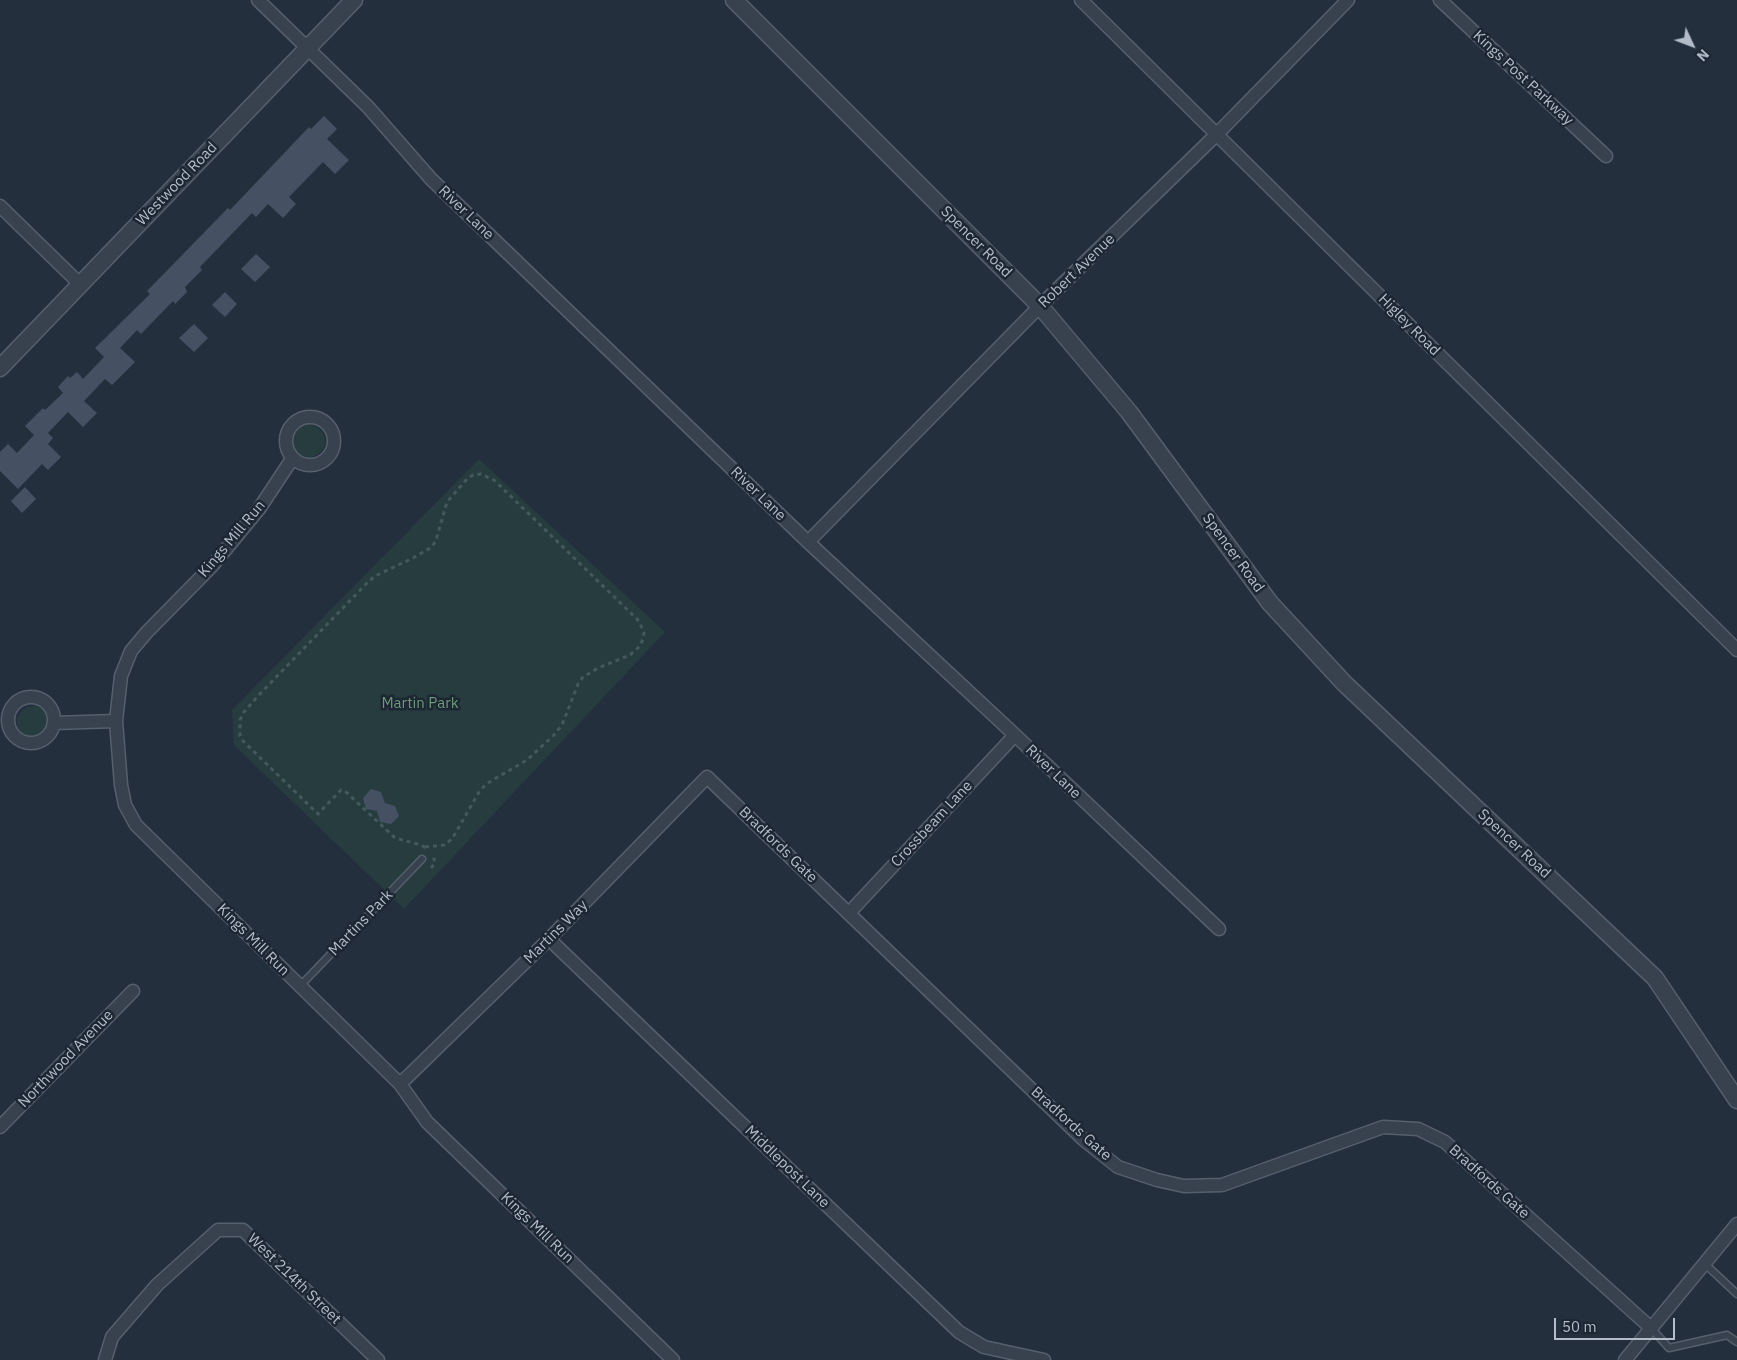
<!DOCTYPE html>
<style>
body{margin:0}
#map{position:relative;width:1737px;height:1360px;overflow:hidden;background:#242f3e;font-family:"IBM Plex Sans",sans-serif}
canvas{display:block}
.north{position:absolute;left:1667px;top:20px;width:50px;height:50px;-webkit-text-stroke:4px #1d2633;paint-order:stroke;rotate:133deg;font-size:14px;font-weight:700;line-height:20px;text-align:center;color:#b4bcc9}
.north::after{content:'';display:block;margin:auto;width:18px;height:22px;background:#b4bcc9;clip-path:polygon(50% 0,100% 100%,50% 72%,0 100%)}
.scale{position:absolute;left:1554px;top:1318px;width:121px;height:22px;box-sizing:border-box;border:2px solid #b4bcc9;border-top:0;padding-left:6px;font-size:15px;line-height:18px;white-space:nowrap;color:#b4bcc9;-webkit-text-stroke:4px #1d2633;paint-order:stroke}
</style>
<div id="map">
<canvas width="1737" height="1360"></canvas>
<div class="north">N</div>
<div class="scale">50 m</div>
</div>
<script>
const g = document.querySelector('canvas').getContext('2d');
g.lineJoin = 'round';
function fill(path, color) { g.fillStyle = color; g.fill(path, 'evenodd'); }
const toPath = rows => new Path2D(rows.map(r => 'M' + r).join(''));
function trace(path, color, width, dash) { g.strokeStyle = color; g.lineWidth = width; g.lineCap = dash ? 'butt' : 'round'; g.setLineDash(dash || []); g.stroke(path); }
function drawText(font, color, halo, rows, align = 'center') {
  g.font = font + ' "IBM Plex Sans",sans-serif'; g.lineWidth = 5; g.setLineDash([]); g.textBaseline = 'middle'; g.strokeStyle = halo; g.fillStyle = color; for (const [text, x, y, turn = 0] of rows) {
    g.save(); g.translate(x, y); g.rotate((+turn || 0) * Math.PI / 180); g.textAlign = isNaN(turn) ? turn : align; if (halo) g.strokeText(text, 0, 0); g.fillText(text, 0, 0); g.restore();
  }
}
fill(toPath([
 '293 441a16 16 0 1 1 32 0a16 16 0 1 1-32 0Z',
 [479,459,665,632,404,909,234,745,232,710],
 '17 722a16 16 0 1 1 32 0a16 16 0 1 1-32 0Z'
]), '#263c3f');
fill(toPath([
 [324,116,337,129,327,139,349,160,335,174,323,162,289,197,296,204,283,218,268,204,256,217,252,213,200,267,202,270,185,287,187,292,175,304,173,301,141,334,137,330,120,348,135,362,112,385,105,379,84,401,97,413,83,427,68,412,48,433,53,438,48,444,61,457,48,470,42,464,18,489,0,471,0,452,8,444,17,453,34,435,25,426,43,408,45,410,63,393,58,387,68,376,70,378,77,372,83,379,104,357,95,348,150,294,147,291,228,208,230,210,309,127,311,129],
 [256,254,270,267,255,282,241,269],
 [225,292,237,304,225,317,212,305],
 [194,324,208,338,194,352,179,338],
 [25,487,36,499,22,513,11,501],
 [371,789,381,792,385,803,395,806,399,816,391,824,380,822,377,811,366,809,363,798]
]), '#455162');
const service = toPath([
 [300,986,422,859],
 [1704,1263,1737,1294],
 [1651,1328,1669,1348,1727,1335,1737,1342]
]);
const minor = toPath([
 [258,0,368,107,431,179,808,542,1015,735,1219,929],
 [1081,0,1737,650],
 [1440,0,1606,156],
 [0,206,81,285],
 '286 441a24 24 0 1 1 48 0a24 24 0 1 1-48 0Z',
 [292,459,259,509,212,566,147,632,131,651,121,676,116,721,121,785,125,805,136,825,400,1084,427,1122,673,1360],
 [808,542,1040,306,1217,134,1348,0],
 '8 720a23 23 0 1 1 46 0a23 23 0 1 1-46 0Z',
 [54,723,116,721],
 [849,913,1015,735],
 [549,939,959,1332,984,1347,1044,1360],
 [400,1084,549,939,707,777,1084,1140,1118,1167,1157,1180,1184,1186,1222,1185,1383,1127,1418,1129,1445,1142,1651,1328],
 [0,1127,133,991],
 [105,1360,112,1337,157,1285,218,1230,243,1230,378,1360],
 [1625,1360,1737,1224]
]);
const tertiary = toPath([
 [734,0,1040,306,1129,412,1270,603,1344,683,1655,978,1737,1100],
 [0,368,354,0]
]);
trace(service, '#565f6c', 9);
trace(minor, '#565f6c', 15);
trace(tertiary, '#565f6c', 19);
trace(toPath([
 [425,847,444,845,452,839,479,792,486,784,527,760,554,735,562,725,578,684,583,677,598,668,630,655,640,646,643,639,644,633,639,621,494,480,481,474,473,475,467,479,447,502,436,540,432,547,413,558,375,576,367,583,257,697,244,712,240,720,240,736,243,741,318,814,337,794,341,790,345,791,394,837,399,839,421,845,427,849],
 [431,868,435,863,433,855]
]), '#44595c', 3, [4, 4]);
trace(service, '#38414e', 6);
trace(minor, '#38414e', 12);
trace(tertiary, '#38414e', 16);
drawText('15px', '#b4bcc9', '#1d2633', [
 ["Kings Post Parkway",1523,78,43],
 ["Westwood Road",177,184,-46],
 ["River Lane",466,213,44],
 ["Spencer Road",976,242,45],
 ["Robert Avenue",1077,271,-44],
 ["Higley Road",1409,325,45],
 ["River Lane",758,494,44],
 ["Kings Mill Run",232,539,-50],
 ["Spencer Road",1233,553,54],
 ["River Lane",1053,772,44],
 ["Crossbeam Lane",932,824,-47],
 ["Spencer Road",1514,844,43],
 ["Bradfords Gate",778,845,44],
 ["Martins Park",361,923,-46],
 ["Martins Way",556,932,-45],
 ["Kings Mill Run",253,940,45],
 ["Northwood Avenue",66,1059,-46],
 ["Bradfords Gate",1071,1124,42],
 ["Middlepost Lane",787,1167,44],
 ["Bradfords Gate",1489,1182,42],
 ["Kings Mill Run",537,1228,44],
 ["West 214th Street",294,1279,44]
]);
drawText('15px', '#6b9a76', '#1d2633', [
 ["Martin Park",420,704]
]);
</script>
